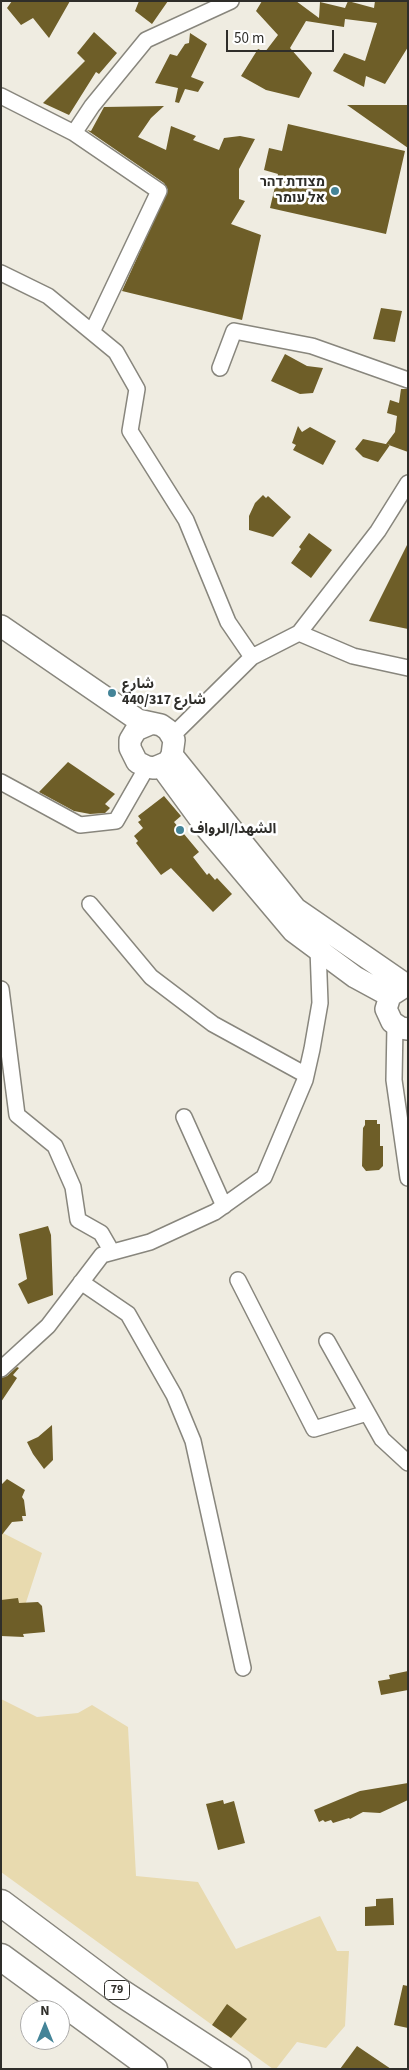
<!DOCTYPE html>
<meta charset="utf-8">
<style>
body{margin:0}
#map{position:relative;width:409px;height:2070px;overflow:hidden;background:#efece1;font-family:"Source Sans 3",sans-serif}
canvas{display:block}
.frame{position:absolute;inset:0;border:2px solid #2f2e2a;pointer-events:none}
.north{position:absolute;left:20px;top:2000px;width:50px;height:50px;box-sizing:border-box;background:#fff;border:1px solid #acabaa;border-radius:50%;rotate:0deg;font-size:14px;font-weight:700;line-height:20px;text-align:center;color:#2f2e2a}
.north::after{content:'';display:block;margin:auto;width:18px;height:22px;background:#448498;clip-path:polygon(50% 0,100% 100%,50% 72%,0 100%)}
.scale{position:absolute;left:226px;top:30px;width:108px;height:22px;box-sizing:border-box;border:2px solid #2f2e2a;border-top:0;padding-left:6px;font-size:15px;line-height:18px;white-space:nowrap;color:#2f2e2a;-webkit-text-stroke:4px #fff;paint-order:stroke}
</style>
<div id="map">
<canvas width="409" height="2070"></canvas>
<div class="frame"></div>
<div class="north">N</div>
<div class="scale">50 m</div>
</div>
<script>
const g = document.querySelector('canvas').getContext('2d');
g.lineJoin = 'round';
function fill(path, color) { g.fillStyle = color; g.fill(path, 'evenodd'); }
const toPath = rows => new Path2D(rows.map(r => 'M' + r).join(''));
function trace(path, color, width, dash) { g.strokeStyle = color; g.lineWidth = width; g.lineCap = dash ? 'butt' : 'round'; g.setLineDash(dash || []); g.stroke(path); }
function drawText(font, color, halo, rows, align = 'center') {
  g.font = font + ' "Source Sans 3","Noto Sans Arabic",Heebo,sans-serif'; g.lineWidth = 5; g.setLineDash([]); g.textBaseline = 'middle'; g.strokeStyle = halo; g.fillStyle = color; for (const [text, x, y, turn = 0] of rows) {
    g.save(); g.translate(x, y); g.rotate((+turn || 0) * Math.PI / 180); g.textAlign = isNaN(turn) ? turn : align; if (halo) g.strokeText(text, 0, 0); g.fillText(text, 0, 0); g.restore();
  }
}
fill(toPath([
 [1,1532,42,1553,20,1621,1,1622],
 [1,1699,37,1717,78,1713,92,1705,128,1727,136,1876,198,1882,236,1949,320,1916,337,1951,349,1951,345,2026,326,2048,297,2042,276,2069,273,2069,1,1872]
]), '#e8daaf');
fill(toPath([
 [12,1,70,1,49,38,33,18,21,25,7,8],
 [139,1,168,1,152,24,135,11],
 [262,1,296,1,319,18,320,2,345,8,348,1,374,8,375,1,408,1,408,47,385,84,366,76,364,87,333,71,344,53,365,61,377,23,345,19,344,27,306,21,290,48,312,73,299,98,266,90,241,76,258,49,265,52,278,35,256,11],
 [94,32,117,53,99,74,96,72,69,115,43,103,85,61,77,53],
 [190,33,207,44,191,77,204,82,198,92,185,89,179,103,175,102,178,88,155,83,170,54,177,56,185,44,189,43],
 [347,105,408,105,408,148],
 [164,106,151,118,138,137,166,150,171,126,196,136,193,140,219,150,224,138,240,136,255,139,239,169,239,199,245,201,231,224,261,235,242,320,122,291,168,190,164,183,87,130,91,131,104,107],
 [288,124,405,151,386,234,270,208,278,174,264,170,269,148,282,151],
 [381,308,402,311,395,342,373,339],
 [285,354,307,366,323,368,313,393,300,394,271,381],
 [401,389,408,389,408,452,386,444,395,432,397,416,387,413,390,400,399,403],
 [298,426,302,432,310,427,336,441,323,465,293,450,296,445,292,443],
 [363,439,390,445,378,462,363,457,355,449],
 [263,495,266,498,268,496,291,517,273,537,249,530,249,516,255,503],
 [309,533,332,550,311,578,291,563,301,549,299,547],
 [408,543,408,629,369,621],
 [68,762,115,794,105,804,110,808,105,813,90,814,74,811,39,792],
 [164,796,181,816,174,822,199,852,193,857,207,875,209,873,215,880,217,878,232,894,213,912,171,868,161,875,136,843,138,841,134,836,143,828,138,822,141,820,138,816],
 [365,1120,377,1120,377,1124,380,1124,380,1146,383,1146,383,1166,379,1170,366,1171,362,1166,363,1128,365,1125],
 [48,1226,51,1235,53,1295,28,1304,18,1284,27,1279,19,1234],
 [17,1367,19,1368,13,1375,17,1378,1,1402,1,1378,7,1376],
 [52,1425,53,1460,44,1469,33,1454,27,1442,38,1437],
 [7,1479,25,1490,22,1497,24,1500,26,1516,22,1516,23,1521,12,1522,1,1536,1,1485],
 [18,1598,19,1603,38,1602,42,1606,45,1632,23,1634,24,1637,1,1636,1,1600],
 [408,1671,408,1690,381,1695,378,1681,390,1679,389,1675],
 [408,1783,408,1800,380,1813,363,1812,350,1819,349,1818,333,1823,331,1820,325,1822,323,1820,319,1822,314,1810,360,1791],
 [223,1800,224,1804,234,1801,245,1843,218,1850,206,1804],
 [393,1898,394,1925,365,1926,365,1907,376,1906,376,1899],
 [403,1985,408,1986,408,2028,394,2025],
 [227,2004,247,2019,231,2038,212,2025],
 [357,2046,391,2069,340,2069]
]), '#6e5e28');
const street = toPath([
 [1,96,74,133,159,191,92,332],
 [74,133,92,106,146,40,231,1],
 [1,273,48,296,116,352,137,389,130,431,186,520,228,622,252,657],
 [220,368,234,331,312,346,408,380],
 [299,633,353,656,408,668],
 [172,736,252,657,299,633,378,531,408,483],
 [1,782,80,825,116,821,147,767],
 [90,904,151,977,213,1024,306,1075],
 [1,989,17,1115,55,1146,73,1187,78,1220,101,1233,112,1252],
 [395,1025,394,1080,408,1178],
 [184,1117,224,1206],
 [238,1280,314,1429,367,1413],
 [81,1282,128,1314,174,1395,193,1441,243,1668],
 [327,1341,382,1439,408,1463],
 [1,1369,48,1326,102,1255,150,1242,215,1212,264,1177,305,1080,312,1049,320,1003,318,949]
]);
const secondary = toPath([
 [1,626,138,720,161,725,168,730,174,740,172,755,168,762,154,768,147,767,137,762,130,748,130,740,136,730,150,724],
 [172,755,296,909,408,986],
 [161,766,207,829,293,931,355,977,390,996],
 [401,989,390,996,386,1009,392,1022,401,1028,408,1029]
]);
const highway = toPath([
 [1,1903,120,1992,238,2069],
 [1,1957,154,2069]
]);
trace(street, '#88867d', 18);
trace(secondary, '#88867d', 24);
trace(highway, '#88867d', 29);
trace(street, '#fff', 15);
trace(secondary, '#fff', 21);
trace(highway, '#fff', 26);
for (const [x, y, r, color] of [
 [335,191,5,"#448498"],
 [112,693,5,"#448498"],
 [180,830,5,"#448498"]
]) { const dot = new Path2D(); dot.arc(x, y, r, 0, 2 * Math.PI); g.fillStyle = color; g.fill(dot); trace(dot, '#fff', 2); }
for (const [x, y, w] of [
 [117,1990,25]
]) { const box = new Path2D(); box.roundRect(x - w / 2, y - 9.5, w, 19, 4); g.fillStyle = '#fff'; g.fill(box); trace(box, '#2f2e2a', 1); }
drawText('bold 12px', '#2f2e2a', null, [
 ["79",117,1990]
]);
drawText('bold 14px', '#2f2e2a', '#fff', [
 ["מצודת דהר",325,183,"right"],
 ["אל עומר",325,199,"right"],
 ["شارع",122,685],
 ["440/شارع 317",122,701],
 ["الشهدا/الرواف",190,830]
], 'left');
</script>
